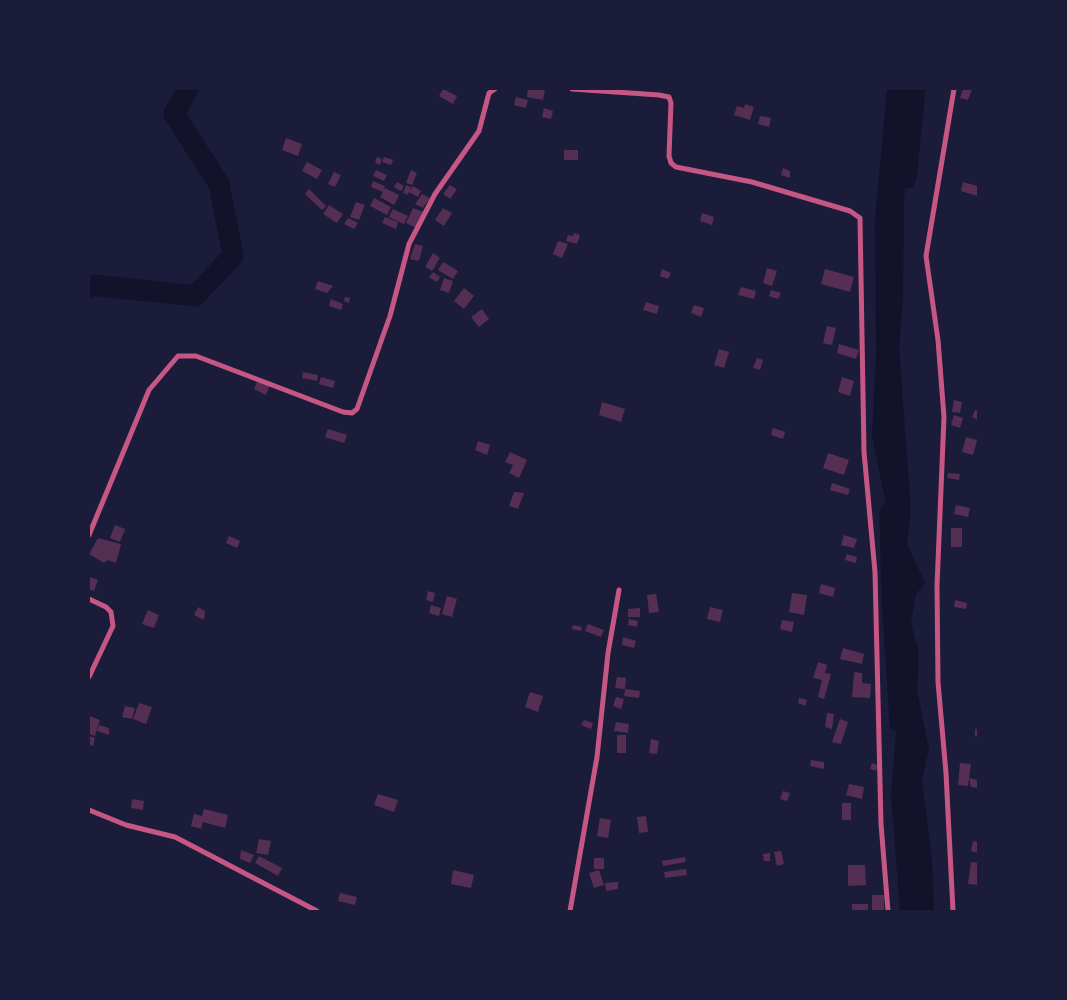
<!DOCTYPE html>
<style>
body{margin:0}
#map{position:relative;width:1067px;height:1000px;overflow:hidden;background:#1b1b3a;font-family:"Archivo Narrow",sans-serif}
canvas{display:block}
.frame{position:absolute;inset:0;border:90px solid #1b1b3a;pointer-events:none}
</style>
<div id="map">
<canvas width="1067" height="1000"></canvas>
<div class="frame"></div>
</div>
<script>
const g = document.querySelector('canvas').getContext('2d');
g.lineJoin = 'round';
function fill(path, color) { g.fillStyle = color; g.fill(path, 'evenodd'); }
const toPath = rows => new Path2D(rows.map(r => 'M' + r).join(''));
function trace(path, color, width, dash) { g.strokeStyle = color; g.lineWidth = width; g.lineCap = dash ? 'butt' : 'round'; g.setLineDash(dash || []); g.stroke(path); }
fill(toPath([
 [887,89,913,89,909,107,909,147,904,199,903,298,899,347,911,511,907,544,925,583,916,594,911,622,919,654,917,691,929,749,922,780,932,860,934,911,900,911,891,794,899,697,892,597,893,537,872,436,876,355,875,220]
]), '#12122b');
trace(toPath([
 [906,178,915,89],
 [89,288,92,285,195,296,233,256,219,184,174,114,188,89],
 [890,513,892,597,900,722]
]), '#12122b', 21);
fill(toPath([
 [443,89,457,96,453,104,439,96],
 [528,89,545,90,543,100,527,97],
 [963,89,972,89,968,100,960,98],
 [516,97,528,100,526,108,514,105],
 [745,104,754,107,750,120,734,115,737,106,744,108],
 [544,108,553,111,551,119,542,117],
 [760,116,771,118,769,127,758,124],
 [286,138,302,144,298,156,282,150],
 [564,150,578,150,578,160,564,160],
 [377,157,382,159,380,165,375,163],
 [384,157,393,160,391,165,382,162],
 [307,162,322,170,317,179,302,171],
 [783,168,790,171,790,178,781,175],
 [376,170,387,175,384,181,373,176],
 [411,170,417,173,412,185,406,183],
 [334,172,341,175,335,187,328,184],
 [373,181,385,186,383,192,371,187],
 [397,182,404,186,401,191,394,187],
 [963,182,978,186,977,196,961,191],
 [406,185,411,187,408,195,403,193],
 [450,185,457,189,450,199,443,194],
 [413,186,421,191,418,197,409,192],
 [385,188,399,195,394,205,380,197],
 [309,189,326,206,322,210,305,194],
 [422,194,430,198,423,208,415,204],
 [374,198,391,207,387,215,370,206],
 [356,202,365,205,359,220,350,217],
 [329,205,343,214,337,223,323,214],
 [413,208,424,212,416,228,406,223],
 [443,208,452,213,444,226,435,220],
 [393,209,408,216,404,224,389,217],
 [702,213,714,217,712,225,700,221],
 [385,217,398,222,396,229,382,223],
 [348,218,358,223,354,229,344,224],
 [574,233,580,235,577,244,566,241,568,235,573,236],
 [558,241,568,244,562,258,553,254],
 [415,244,423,246,419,261,410,259],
 [433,253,440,258,432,271,425,267],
 [443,262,458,271,453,279,438,270],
 [767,268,777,271,772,286,763,283],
 [662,269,671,273,668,279,660,276],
 [825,269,854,277,850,292,821,284],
 [433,272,440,277,437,282,429,277],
 [444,278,453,281,449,293,440,290],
 [318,281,333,286,327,293,315,289],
 [741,287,756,291,754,299,738,295],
 [464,288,474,296,464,309,454,301],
 [771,290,781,293,778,299,769,296],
 [345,297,350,298,349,303,344,301],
 [331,299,343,304,341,310,329,306],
 [646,302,659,306,657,314,643,310],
 [694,305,704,308,701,317,691,313],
 [482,309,489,319,479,327,471,317],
 [827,326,836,328,832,345,823,343],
 [839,344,859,350,856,359,837,353],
 [719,349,729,352,724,368,714,365],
 [757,358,763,360,760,370,753,368],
 [303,372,318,375,317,381,302,378],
 [321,377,335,381,333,388,319,384],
 [842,377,854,381,850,396,838,392],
 [258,380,270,385,266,395,254,389],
 [954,400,962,402,960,413,952,412],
 [602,402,625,409,621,422,599,415],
 [975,410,978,411,978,420,972,417],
 [954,415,963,418,960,428,951,425],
 [773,428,785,432,783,439,771,435],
 [328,429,347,435,344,443,325,437],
 [966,437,977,440,973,455,962,452],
 [478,441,490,445,487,455,475,450],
 [510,452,527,460,519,478,509,473,513,465,505,462],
 [828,453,849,460,844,475,823,468],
 [948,473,960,474,959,480,947,478],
 [832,483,850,489,848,495,830,490],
 [514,492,524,493,518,509,509,506],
 [956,505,970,508,968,517,954,514],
 [115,525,125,529,120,542,110,538],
 [951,528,962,528,962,547,951,547],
 [844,535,857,539,854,548,841,545],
 [229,536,240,541,237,548,226,543],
 [98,538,121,544,116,563,108,560,104,563,89,554],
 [847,554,857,557,856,563,845,560],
 [90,577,98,580,94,591,89,589],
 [821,584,835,588,833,597,819,593],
 [428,591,435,593,433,602,426,600],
 [792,593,807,595,804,615,789,612],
 [656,594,659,612,649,613,647,595],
 [447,596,457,599,452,617,442,614],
 [955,600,967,603,966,609,954,607],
 [431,605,441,608,439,616,429,613],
 [198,607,205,611,204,620,194,615],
 [710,607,723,610,720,622,707,619],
 [640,608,640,617,628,617,628,609],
 [148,610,159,615,154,628,142,624],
 [629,619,638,621,637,627,628,625],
 [782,620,794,622,792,632,780,629],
 [588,624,604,630,601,637,585,631],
 [573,625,582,627,581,631,572,629],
 [623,637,636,641,634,648,622,645],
 [843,648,864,654,862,664,840,659],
 [818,662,827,665,825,673,831,674,824,699,818,697,822,680,813,678],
 [854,672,862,673,862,683,871,684,870,698,852,697],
 [617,677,626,678,625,689,615,688],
 [625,689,640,691,639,698,624,696],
 [530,692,543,696,538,712,525,707],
 [616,697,624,699,621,709,613,706],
 [799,698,807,700,805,706,798,703],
 [139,703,152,707,146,724,133,719],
 [125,706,135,708,132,719,122,717],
 [827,713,834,714,832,729,825,727],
 [89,716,100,720,95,736,89,734],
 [840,719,848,722,841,744,832,742],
 [584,720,593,723,591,729,581,725],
 [616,722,629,724,628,733,614,731],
 [99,725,109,728,109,735,97,731],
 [975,729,978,729,978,737,975,736],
 [617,735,626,735,626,753,617,753],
 [89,736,95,738,93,746,89,745],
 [651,739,659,741,657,754,649,753],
 [811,760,824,762,824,769,810,766],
 [872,763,878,765,876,771,870,769],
 [960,763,971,764,969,778,978,780,978,788,971,787,969,778,968,786,958,785],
 [849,784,864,787,862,799,846,795],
 [783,791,790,793,787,801,780,799],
 [378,794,398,800,394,812,374,805],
 [132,799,144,801,143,810,131,808],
 [842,803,851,803,851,820,842,820],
 [204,809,228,815,225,828,203,822,201,829,191,826,194,814,202,816],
 [646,816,648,832,639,833,637,817],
 [600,818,611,820,608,838,597,836],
 [259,839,271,841,268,855,256,853],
 [973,841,978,842,978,853,971,851],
 [241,850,254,855,250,863,240,859],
 [781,851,784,864,777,866,774,852],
 [770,853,770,861,764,861,763,854],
 [259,856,282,868,278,876,255,863],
 [685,857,686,862,663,866,662,861],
 [594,858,604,858,604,869,594,869],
 [971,862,978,863,978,885,968,884],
 [848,865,865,865,866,885,848,886],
 [686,869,687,875,665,878,664,872],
 [453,870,474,875,471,888,451,884],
 [599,870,604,885,594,888,589,873],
 [618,882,618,889,606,891,605,883],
 [340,893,357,897,355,905,338,901],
 [872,895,884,895,884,910,872,910],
 [852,904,868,904,868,911,852,911]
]), '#542f53');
trace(toPath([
 [572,89,659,95,669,97,671,103,669,156,671,163,676,167,752,182,850,211,860,218,864,452,875,572,881,824,888,911],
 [89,535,149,390,178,356,196,356,343,412,352,413,357,409,390,316,409,244,435,194,479,131,489,93,495,89],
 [89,599,106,607,111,612,113,626,89,677],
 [89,810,126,825,175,837,317,911],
 [570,911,597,757,608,653,619,590],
 [953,911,946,773,938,682,937,586,944,417,938,340,926,256,954,89]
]), '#c65784', 5);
</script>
